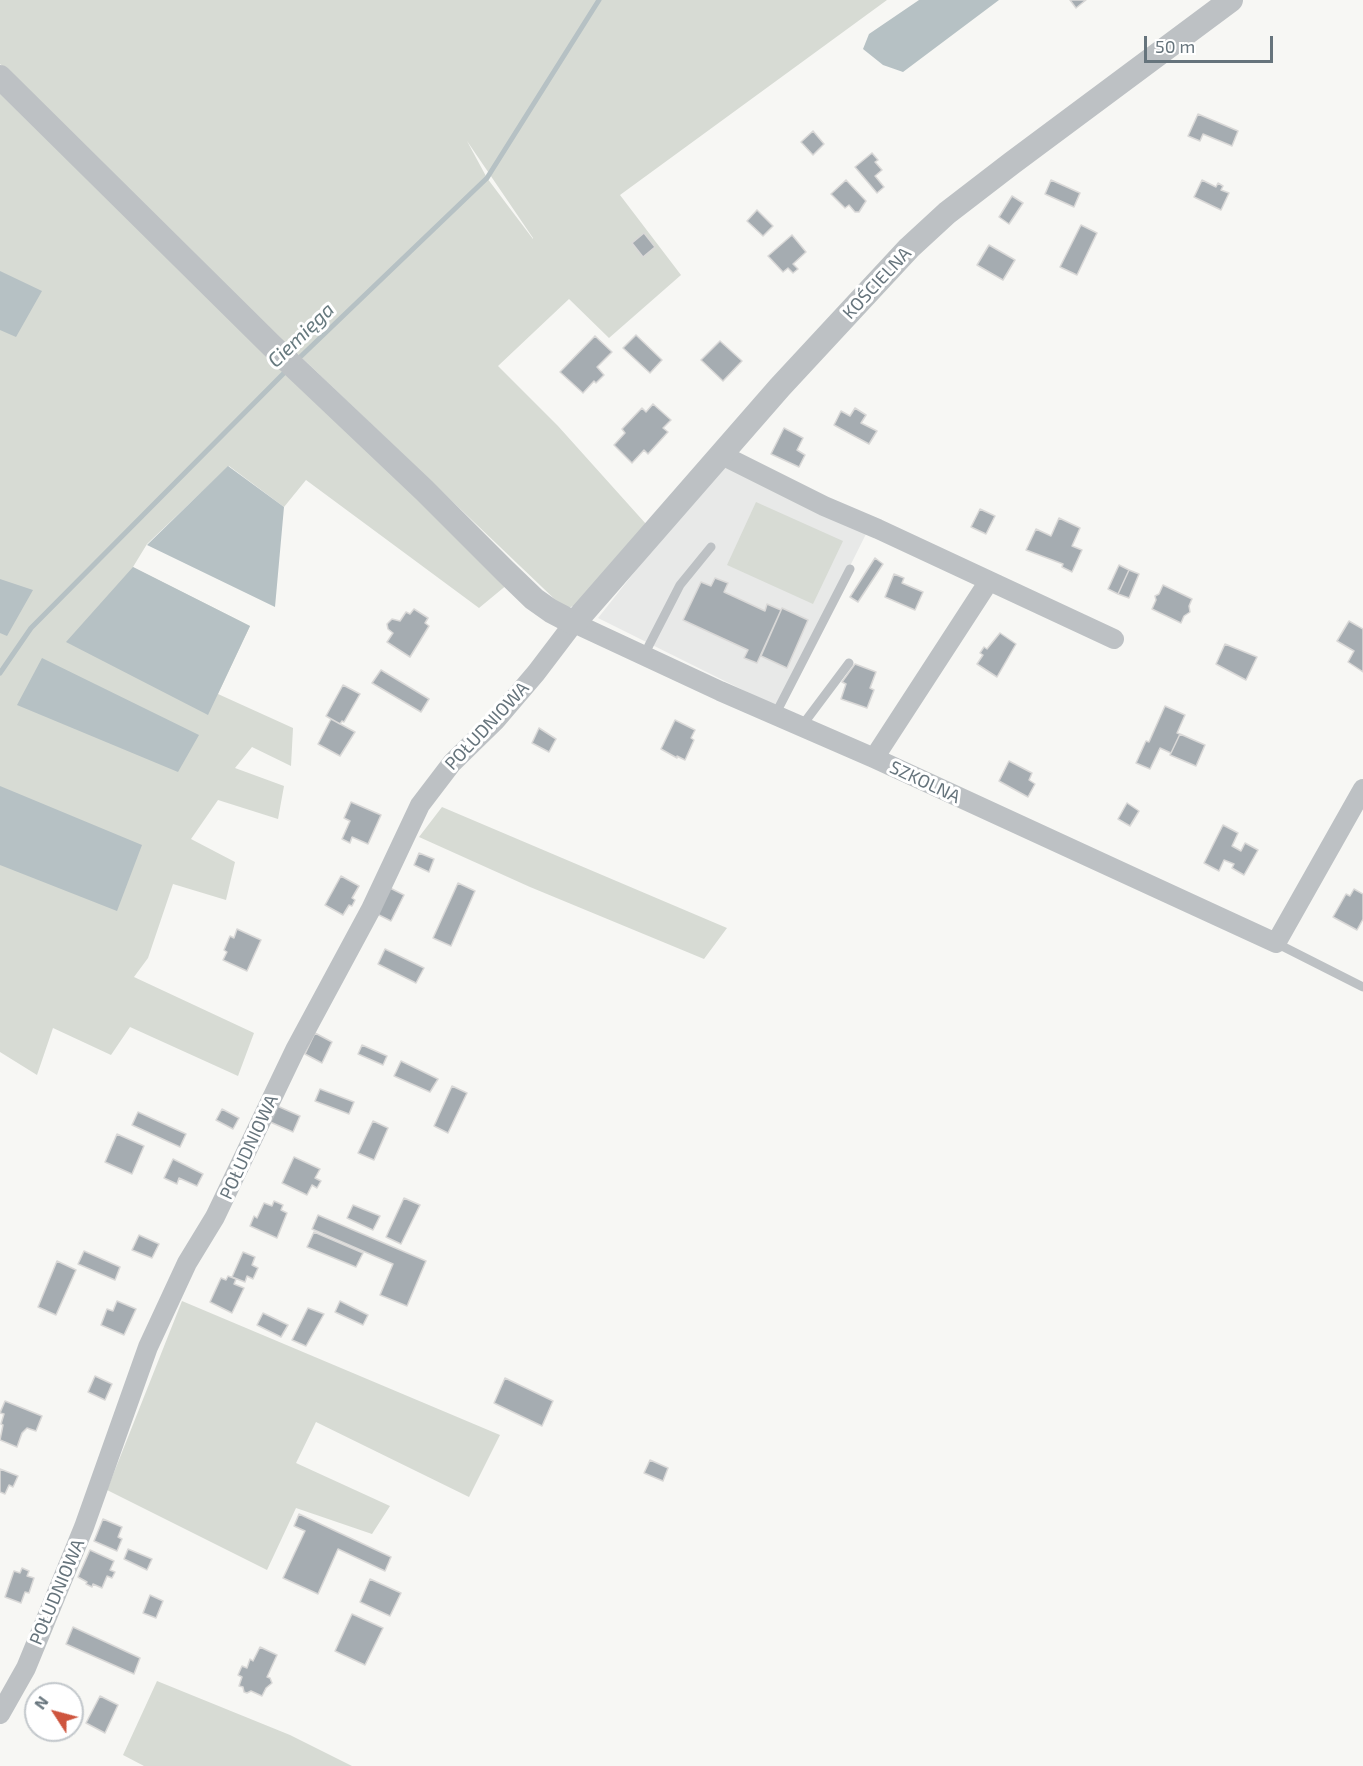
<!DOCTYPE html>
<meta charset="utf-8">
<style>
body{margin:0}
#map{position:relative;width:1363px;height:1766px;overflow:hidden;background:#f7f7f4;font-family:"Exo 2",sans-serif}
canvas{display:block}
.north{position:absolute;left:24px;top:1682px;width:60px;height:60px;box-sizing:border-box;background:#fff;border:2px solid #c2c7cb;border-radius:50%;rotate:306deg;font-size:16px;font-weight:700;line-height:24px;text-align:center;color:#66747c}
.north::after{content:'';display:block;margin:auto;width:21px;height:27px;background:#ce553e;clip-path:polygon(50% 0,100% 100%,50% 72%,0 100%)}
.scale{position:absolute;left:1144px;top:36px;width:129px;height:27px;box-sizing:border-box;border:3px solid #66747c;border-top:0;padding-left:8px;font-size:18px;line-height:21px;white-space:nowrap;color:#66747c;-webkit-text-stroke:4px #fff;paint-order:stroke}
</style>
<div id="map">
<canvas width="1363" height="1766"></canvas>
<div class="north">N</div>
<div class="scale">50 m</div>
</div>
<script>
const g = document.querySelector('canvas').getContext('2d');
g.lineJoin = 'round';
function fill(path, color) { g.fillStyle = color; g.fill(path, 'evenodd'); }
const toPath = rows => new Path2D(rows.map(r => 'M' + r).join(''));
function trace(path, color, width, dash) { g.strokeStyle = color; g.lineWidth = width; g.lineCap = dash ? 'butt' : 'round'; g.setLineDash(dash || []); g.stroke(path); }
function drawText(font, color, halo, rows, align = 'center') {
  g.font = font + ' "Exo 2",sans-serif'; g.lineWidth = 6; g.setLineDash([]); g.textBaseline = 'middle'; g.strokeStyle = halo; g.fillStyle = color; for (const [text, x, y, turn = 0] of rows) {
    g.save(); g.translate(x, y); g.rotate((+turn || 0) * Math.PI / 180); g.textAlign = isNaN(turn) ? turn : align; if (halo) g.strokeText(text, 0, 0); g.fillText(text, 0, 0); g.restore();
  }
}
fill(toPath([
 [726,457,870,526,779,708,598,618]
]), '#e8e9e8');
fill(toPath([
 [0,0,887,0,620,195,681,275,609,338,569,299,498,366,558,426,646,524,582,603,565,609,299,355,272,332,0,64],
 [467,141,533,238,533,239,487,178],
 [0,90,508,584,479,608,306,480,284,507,229,466,147,544,133,567,250,626,218,694,293,728,291,766,252,747,235,768,284,786,278,819,218,800,191,839,235,862,226,900,173,884,148,958,134,977,254,1033,238,1076,130,1027,111,1055,53,1028,37,1075,0,1052],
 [756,502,843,541,813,604,727,565],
 [442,807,727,928,704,959,530,887,419,837],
 [182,1301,500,1435,469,1497,316,1422,296,1463,390,1506,372,1534,296,1508,267,1570,107,1490],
 [157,1681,290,1735,352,1766,144,1766,123,1755]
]), '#d7dbd4');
fill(toPath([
 [919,0,999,0,903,72,883,65,863,49,869,34],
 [0,271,42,291,16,337,0,330],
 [228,466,284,507,275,607,147,545],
 [133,567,250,626,208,715,66,642],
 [0,579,33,590,7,636,0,633],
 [42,658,199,735,178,772,17,705],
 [0,786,142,845,117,911,0,865]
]), '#b6c1c4');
trace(toPath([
 [296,361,487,178,599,0],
 [0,673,31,628,287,370]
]), '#b6c1c4', 5);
const building = toPath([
 [1070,0,1086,0,1076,8,1070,0],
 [1198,114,1238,131,1232,146,1203,134,1200,141,1188,136,1198,114],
 [813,131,824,144,813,155,801,142,813,131],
 [872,153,878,160,875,162,882,170,875,176,884,187,877,193,855,167,872,153],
 [846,180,866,201,859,212,855,212,849,205,845,208,831,194,846,180],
 [1051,180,1080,193,1074,207,1045,194,1051,180],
 [1202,180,1216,187,1218,183,1223,186,1221,190,1229,193,1221,210,1194,197,1202,180],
 [1012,196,1023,203,1009,224,999,217,1012,196],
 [757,210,773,226,763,236,747,221,757,210],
 [1081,225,1097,233,1077,275,1060,267,1081,225],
 [644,233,655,247,643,257,632,243,644,233],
 [792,235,806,252,793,264,798,269,793,273,788,268,783,272,768,256,792,235],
 [989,245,1015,260,1003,280,977,265,989,245],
 [636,335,662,360,650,373,623,348,636,335],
 [595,336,612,352,597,367,604,375,596,383,594,381,583,393,560,372,595,336],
 [720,341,742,361,723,381,701,360,720,341],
 [653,404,671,420,663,428,668,432,648,454,644,450,632,463,614,445,625,433,622,429,642,408,646,412,653,404],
 [855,408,866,415,861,423,877,431,869,444,834,425,841,411,850,416,855,408],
 [784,428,803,438,797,450,805,455,799,467,771,454,784,428],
 [980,509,995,516,986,534,971,527,980,509],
 [1059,518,1080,528,1072,546,1082,550,1072,572,1062,567,1063,564,1026,550,1036,529,1051,536,1059,518],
 [875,558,883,564,858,602,850,597,875,558],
 [1119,565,1129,570,1118,594,1108,589,1119,565],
 [1129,570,1139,574,1129,598,1118,594,1129,570],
 [894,574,904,578,902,583,923,592,915,610,885,597,894,574],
 [715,578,728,583,724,592,765,611,767,604,781,610,757,663,744,658,748,650,683,620,701,582,711,586,715,578],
 [1163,585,1192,599,1189,606,1190,612,1184,616,1181,623,1152,609,1156,600,1155,596,1159,594,1163,585],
 [782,608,808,620,787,668,761,656,782,608],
 [414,609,428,618,425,623,429,626,410,657,387,642,393,633,388,629,387,624,392,619,400,621,406,612,410,614,414,609],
 [1349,621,1363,629,1363,672,1348,662,1354,651,1337,641,1349,621],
 [1000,633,1016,644,997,677,977,664,983,655,980,653,984,647,987,649,1000,633],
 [1225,644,1257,657,1246,680,1216,664,1225,644],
 [855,664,876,672,870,688,874,690,867,708,841,699,846,684,842,682,855,664],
 [381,670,429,699,421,712,372,683,381,670],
 [343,685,360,694,344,722,342,721,340,724,326,716,343,685],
 [1165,706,1185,715,1177,733,1180,734,1171,753,1160,748,1150,769,1136,763,1146,741,1149,742,1165,706],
 [331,719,355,732,340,756,318,744,331,719],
 [675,720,695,730,691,738,694,740,685,760,677,756,677,758,661,749,675,720],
 [539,728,556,739,549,752,532,743,539,728],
 [1180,734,1205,745,1196,766,1170,755,1180,734],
 [1009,761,1032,773,1029,780,1035,784,1028,797,999,781,1009,761],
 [351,802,381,815,368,844,352,837,350,843,342,839,350,821,344,818,351,802],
 [1127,803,1139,811,1130,826,1118,819,1127,803],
 [1223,825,1238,833,1232,846,1241,851,1245,843,1258,850,1244,875,1232,868,1234,864,1224,860,1219,871,1204,863,1223,825],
 [419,853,434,859,429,872,414,865,419,853],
 [341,876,359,886,352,898,355,900,352,906,349,905,343,915,325,905,341,876],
 [458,883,475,891,451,946,433,938,458,883],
 [390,888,404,895,391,921,377,914,390,888],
 [1354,889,1363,894,1363,919,1357,930,1333,917,1346,894,1350,896,1354,889],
 [237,929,261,940,247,971,223,960,227,952,224,950,230,936,234,938,237,929],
 [385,949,424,968,416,983,378,964,385,949],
 [315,1033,332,1042,322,1063,305,1054,315,1033],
 [362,1045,387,1056,383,1065,358,1054,362,1045],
 [401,1061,438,1079,430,1092,394,1076,401,1061],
 [452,1086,467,1093,448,1133,434,1126,452,1086],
 [320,1089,354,1102,349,1114,315,1101,320,1089],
 [275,1105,300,1116,293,1132,268,1121,275,1105],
 [222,1109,239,1118,233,1129,216,1120,222,1109],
 [138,1112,186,1134,180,1147,132,1125,138,1112],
 [373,1121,388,1128,374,1160,358,1153,373,1121],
 [117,1134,144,1146,132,1174,105,1162,117,1134],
 [294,1157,320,1169,315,1178,321,1181,317,1188,312,1185,307,1195,282,1183,294,1157],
 [173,1159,203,1174,197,1186,179,1178,177,1184,164,1178,173,1159],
 [404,1198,420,1205,401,1244,386,1237,404,1198],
 [274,1201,283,1205,281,1210,287,1213,277,1238,250,1226,254,1216,257,1218,264,1203,272,1206,274,1201],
 [353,1205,380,1216,373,1230,347,1218,353,1205],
 [318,1215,426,1261,407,1306,380,1295,393,1264,312,1229,318,1215],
 [314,1232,363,1253,356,1267,307,1247,314,1232],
 [139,1235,159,1244,152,1258,132,1250,139,1235],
 [84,1251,120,1267,115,1280,78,1264,84,1251],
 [243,1252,255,1257,252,1265,258,1268,253,1279,247,1276,245,1282,232,1277,243,1252],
 [57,1261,76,1270,56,1315,38,1307,57,1261],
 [228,1276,236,1279,234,1284,244,1288,232,1313,210,1302,221,1278,226,1280,228,1276],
 [117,1301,136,1309,124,1335,101,1325,107,1309,113,1311,117,1301],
 [340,1301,368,1315,363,1325,335,1312,340,1301],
 [308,1308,324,1314,306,1346,292,1340,308,1308],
 [263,1313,288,1325,281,1337,257,1325,263,1313],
 [95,1376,112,1384,105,1400,88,1392,95,1376],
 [505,1378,553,1401,542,1426,494,1403,505,1378],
 [5,1401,42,1416,36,1431,27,1428,22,1433,17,1447,0,1440,3,1425,1,1424,4,1414,0,1413,5,1401],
 [650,1460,668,1468,663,1481,644,1473,650,1460],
 [0,1469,18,1476,13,1487,9,1485,5,1494,0,1492,0,1469],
 [299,1514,391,1557,385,1571,338,1549,318,1594,283,1578,305,1531,294,1526,299,1514],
 [103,1519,122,1527,118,1537,122,1539,117,1551,94,1541,103,1519],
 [128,1549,152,1559,147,1570,124,1559,128,1549],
 [90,1550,114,1561,110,1570,115,1572,112,1578,107,1576,102,1588,93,1584,92,1587,86,1584,87,1582,78,1577,90,1550],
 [22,1568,29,1571,27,1576,34,1578,29,1593,25,1592,21,1603,5,1597,14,1571,20,1573,22,1568],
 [370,1579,401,1593,390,1616,360,1602,370,1579],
 [150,1595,163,1601,156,1618,143,1613,150,1595],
 [352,1614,383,1628,365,1665,335,1651,352,1614],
 [73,1627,140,1658,134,1674,66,1644,73,1627],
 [260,1647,277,1655,267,1677,270,1678,272,1683,266,1688,262,1696,251,1691,247,1693,244,1692,243,1687,239,1686,242,1677,238,1675,242,1666,247,1668,250,1659,253,1661,260,1647],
 [100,1696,118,1705,105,1733,86,1723,100,1696]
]);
fill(building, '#a5acb1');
trace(building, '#d9d8d7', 1.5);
trace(toPath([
 [644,655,680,585,711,547],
 [775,715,850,569],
 [801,727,849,663],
 [1276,943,1363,987]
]), '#bdc1c4', 9);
trace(toPath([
 [720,454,824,506,878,529,1114,639],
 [874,758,989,581],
 [0,1714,26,1668,84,1527,148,1347,187,1263,215,1217,295,1050,371,909,420,805,452,763,496,720,536,673,574,623,720,691,874,758,1276,943,1363,789]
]), '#bdc1c4', 20);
trace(toPath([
 [0,77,272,346,424,490,505,571,534,599,551,611,574,623,780,387,909,248,947,213,1012,163,1231,0]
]), '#bdc1c4', 24);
drawText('18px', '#66747c', '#fff', [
 ["KOŚCIELNA",877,283,-47],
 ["POŁUDNIOWA",487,726,-47],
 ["SZKOLNA",925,782,25],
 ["POŁUDNIOWA",249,1147,-65],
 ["POŁUDNIOWA",57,1592,-67]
]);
drawText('italic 20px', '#66797e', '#fff', [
 ["Ciemięga",301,335,-44]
]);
</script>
